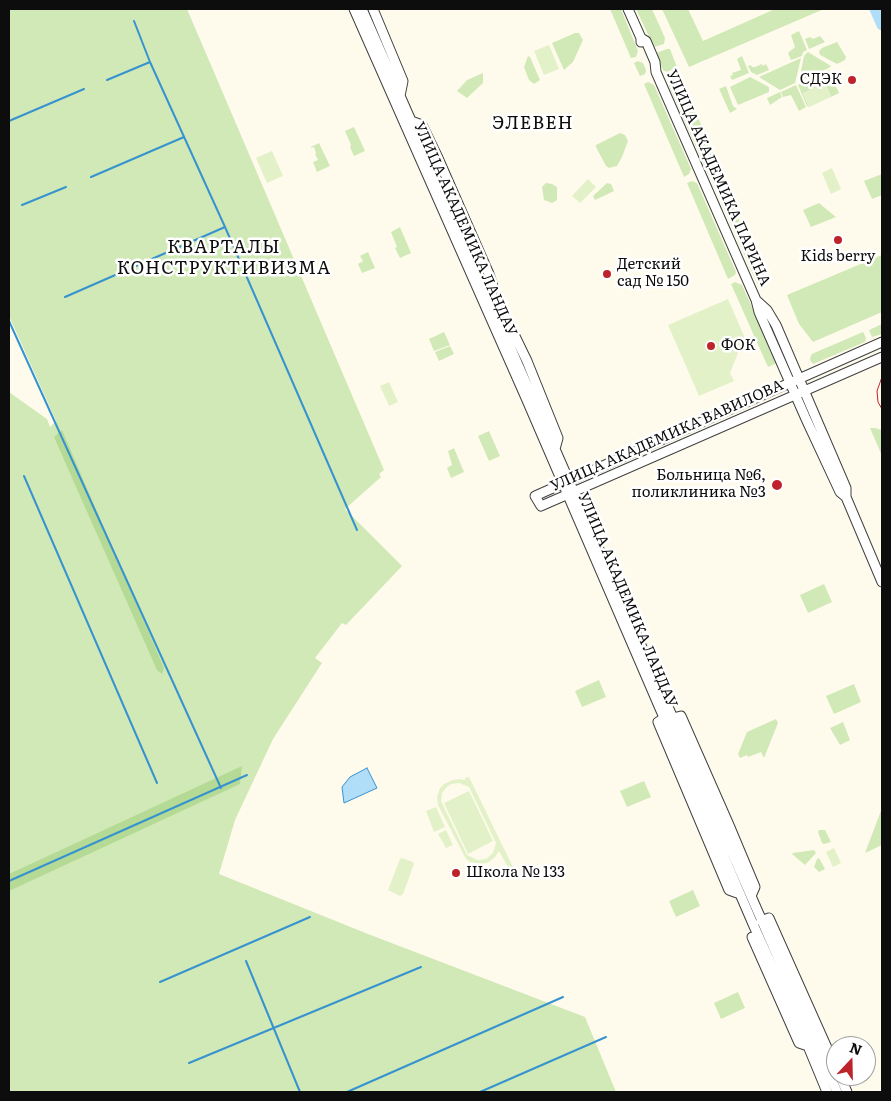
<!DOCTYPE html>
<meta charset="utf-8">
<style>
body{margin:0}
#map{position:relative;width:891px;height:1101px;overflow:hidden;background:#fffbec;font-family:Literata,serif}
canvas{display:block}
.frame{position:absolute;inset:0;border:10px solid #0d0d0d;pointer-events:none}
.north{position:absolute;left:826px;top:1036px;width:50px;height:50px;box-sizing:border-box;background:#fff;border:1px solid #9e9e9e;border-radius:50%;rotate:21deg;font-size:14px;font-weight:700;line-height:20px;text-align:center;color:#0d0d0d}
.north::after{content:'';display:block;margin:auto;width:18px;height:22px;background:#be232b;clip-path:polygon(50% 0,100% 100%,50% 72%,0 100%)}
</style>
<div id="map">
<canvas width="891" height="1101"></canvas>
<div class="frame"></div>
<div class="north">N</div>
</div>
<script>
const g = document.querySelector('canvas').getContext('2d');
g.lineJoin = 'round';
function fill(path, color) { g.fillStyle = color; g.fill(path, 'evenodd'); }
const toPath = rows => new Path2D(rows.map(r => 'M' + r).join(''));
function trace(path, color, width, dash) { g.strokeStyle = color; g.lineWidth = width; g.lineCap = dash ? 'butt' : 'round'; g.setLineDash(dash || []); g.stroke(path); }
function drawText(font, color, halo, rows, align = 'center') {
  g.font = font + ' Literata,serif'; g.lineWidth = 5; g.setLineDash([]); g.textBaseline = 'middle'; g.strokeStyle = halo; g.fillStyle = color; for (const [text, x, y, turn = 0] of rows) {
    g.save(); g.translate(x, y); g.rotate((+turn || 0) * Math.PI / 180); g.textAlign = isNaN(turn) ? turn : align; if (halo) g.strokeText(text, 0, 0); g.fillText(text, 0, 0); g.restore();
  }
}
fill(toPath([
 [12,9,187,9,384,470,379,474,381,477,345,509,402,566,346,625,342,623,315,658,322,663,273,739,235,820,219,874,368,934,585,1017,616,1092,9,1092,9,392,47,419,50,427,56,421,9,316,9,11],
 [610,9,621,9,638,51,636,57,631,58],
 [636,9,652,9,665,38,664,44,654,47],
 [662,9,688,9,703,41,775,9,824,9,689,67],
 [799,31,807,50,803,52,802,56,791,60,788,53,795,47,791,35],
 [575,33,579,33,583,40,573,62,564,70,552,43],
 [820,36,825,42,809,49,805,39,810,37,813,39],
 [837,42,846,57,845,60,837,64,820,55,819,51,822,48],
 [667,49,670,49,677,67,667,72,663,70,656,53],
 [808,52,831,66,829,68,799,81,804,56],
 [528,56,530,57,540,80,534,84,529,80,524,67],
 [742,56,749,73,732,80,730,76,733,75,732,73,741,70,737,59],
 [801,58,795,83,780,90,759,77],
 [638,61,643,63,646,70,645,74,640,76,634,63],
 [762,64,763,66,766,64,769,70,757,75,751,72,748,66,751,65,752,67,755,67],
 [829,70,839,93,831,97,821,74],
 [483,73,483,83,467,98,457,91,467,80],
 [680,77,722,172,714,177,709,176,669,86,671,81],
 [750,77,769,87,769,92,738,105,730,87],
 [809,79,812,85,823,81,824,84,803,93,809,107,807,106,798,85],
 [648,82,654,85,691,169,689,174,684,177,644,84],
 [796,85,806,107,799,111,791,95,783,97,781,92],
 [726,86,733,106,737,109,730,113,720,91,719,89],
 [780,92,782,97,770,105,767,98],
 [354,127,365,151,354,156,350,147,351,145,345,131],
 [620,133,625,135,628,141,622,157,617,166,609,168,606,166,596,147,596,145],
 [319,143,330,166,317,172,313,162,318,160,315,154,316,153,314,147,311,148,311,147],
 [882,174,882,195,872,199,864,181],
 [692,181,697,183,736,272,735,275,728,279,687,183],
 [728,181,731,189,734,209,767,282,766,285,761,288,758,286,715,188,717,185],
 [546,183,552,184,557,187,557,200,552,203,544,200,542,187],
 [607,183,611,184,614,191,595,200,593,196],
 [819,203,836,217,811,227,803,210],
 [400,227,411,253,400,258,395,248,397,247,391,232],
 [368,252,375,268,362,273,358,264,363,261,360,256],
 [882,255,882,312,813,342,799,324,787,295],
 [735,282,742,285,777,363,768,367,731,284],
 [882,324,882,334,872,337,869,330],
 [444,332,450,345,434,351,429,339],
 [863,332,866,338,865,342,813,364,810,360,811,355,814,353],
 [450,346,454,354,439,361,435,352],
 [870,428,875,428,882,430,882,456],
 [489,431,500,456,489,461,478,436],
 [454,448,464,472,451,478,447,468,452,465,448,451],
 [824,584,832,602,808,613,800,595],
 [599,680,606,697,582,707,575,691],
 [854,684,861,702,834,714,826,696],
 [776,719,778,723,764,758,761,752,748,757,747,755,740,758,738,754,747,732],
 [843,722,850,740,840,745,830,728],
 [644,781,651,797,627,807,620,791],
 [882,808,882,845,865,853],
 [819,830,825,830,831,842,824,844,822,843,818,832],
 [814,850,816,853,805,865,792,854,793,853],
 [819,858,825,869,819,872,814,867,817,859],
 [693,890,700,906,676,917,669,901],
 [738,992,745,1008,721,1019,714,1003]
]), '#d1e9b6');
fill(toPath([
 [62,430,164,668,162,674,157,670,54,437],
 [242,766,240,784,9,891,9,874]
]), '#b5da95');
fill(toPath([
 [549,45,559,69,544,75,534,51],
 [825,84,831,97,809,107,803,93],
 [272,151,283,176,267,183,256,158],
 [832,168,841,189,831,194,822,173],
 [588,179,596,187,580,203,572,196],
 [728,299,748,345,740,348,730,373,734,381,699,396,668,325],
 [389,382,398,402,389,406,380,386],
 [469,777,513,867,509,869,499,851,495,857,489,862,482,864,470,862,466,859,438,805,437,797,440,788,444,784,453,780,459,779,465,780,465,778],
 [459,783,469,787,496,843,493,853,486,859,478,860,467,855,441,801,442,793,447,787,451,784],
 [469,791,493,841,468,854,444,803],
 [436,807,445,827,434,832,426,811],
 [446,830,453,845,446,848,438,834],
 [834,848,841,863,833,867,826,852],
 [402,858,413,862,414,864,403,894,400,896,388,890,400,859]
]), '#e3f1c8');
const water = toPath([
 [367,768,377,788,344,803,342,787,350,777,367,768]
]);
fill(water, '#b0ddf7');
trace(water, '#3693cf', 1);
trace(toPath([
 [134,21,150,62,225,227,357,530],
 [107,80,150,62],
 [9,121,84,89],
 [91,177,184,137],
 [22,205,66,187],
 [65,297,225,227],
 [9,321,221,788],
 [24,476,157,783],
 [9,881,247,775],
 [246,961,300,1092],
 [160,982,310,917],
 [189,1063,421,967],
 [347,1092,563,997],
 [480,1092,606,1037]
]), '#3693cf', 2);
trace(toPath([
 [875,9,882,25]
]), '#b0ddf7', 11);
const minor = toPath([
 [354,9,526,398,753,924,808,1046,827,1092],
 [362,9,837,1092],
 [373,9,403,81,400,96],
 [628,9,641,38,641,42],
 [641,38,646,41,655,62,656,72,756,300,759,312,806,419,840,492,846,497],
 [411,121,422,125,438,158,489,274,493,286,490,301],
 [756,300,767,310,776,325,846,488,846,497,882,582],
 [500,324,511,328,527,361,558,438,555,449],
 [882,342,535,496,541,506,882,357],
 [664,718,658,722,729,890,740,894],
 [673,718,681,716,729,825,755,887,751,896],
 [761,921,769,918,836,1068],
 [752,937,799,1043,808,1046],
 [840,1076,847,1092]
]);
trace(minor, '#404040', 11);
trace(minor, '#fff', 9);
trace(toPath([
 [882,377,877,391,878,402,882,409]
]), '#be232b', 1);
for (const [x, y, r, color] of [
 [852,80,5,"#be232b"],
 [838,240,5,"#be232b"],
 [607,274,5,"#be232b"],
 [711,346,5,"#be232b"],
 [777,485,6,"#be232b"],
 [456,873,5,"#be232b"]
]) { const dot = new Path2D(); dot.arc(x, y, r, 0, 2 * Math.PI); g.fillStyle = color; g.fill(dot); trace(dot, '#fff', 2); }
drawText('15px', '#0d0d0d', '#fff', [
 ["СДЭК",842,80,"right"],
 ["Kids berry",838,257,"center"],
 ["Детский",617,265],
 ["сад № 150",617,282],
 ["ФОК",721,346],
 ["Больница №6,",766,476,"right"],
 ["поликлиника №3",766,493,"right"],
 ["Школа № 133",466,873]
], 'left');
drawText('15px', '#0d0d0d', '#fff', [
 ["УЛИЦА АКАДЕМИКА ПАРИНА",718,178,66],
 ["УЛИЦА АКАДЕМИКА ЛАНДАУ",465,229,66],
 ["УЛИЦА АКАДЕМИКА ВАВИЛОВА",667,436,-24],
 ["УЛИЦА АКАДЕМИКА ЛАНДАУ",627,600,67]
]);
g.letterSpacing = '1px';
drawText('18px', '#0d0d0d', '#fff', [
 ["ЭЛЕВЕН",533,124],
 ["КВАРТАЛЫ",224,248],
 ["КОНСТРУКТИВИЗМА",224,269]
]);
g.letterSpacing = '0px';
</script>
